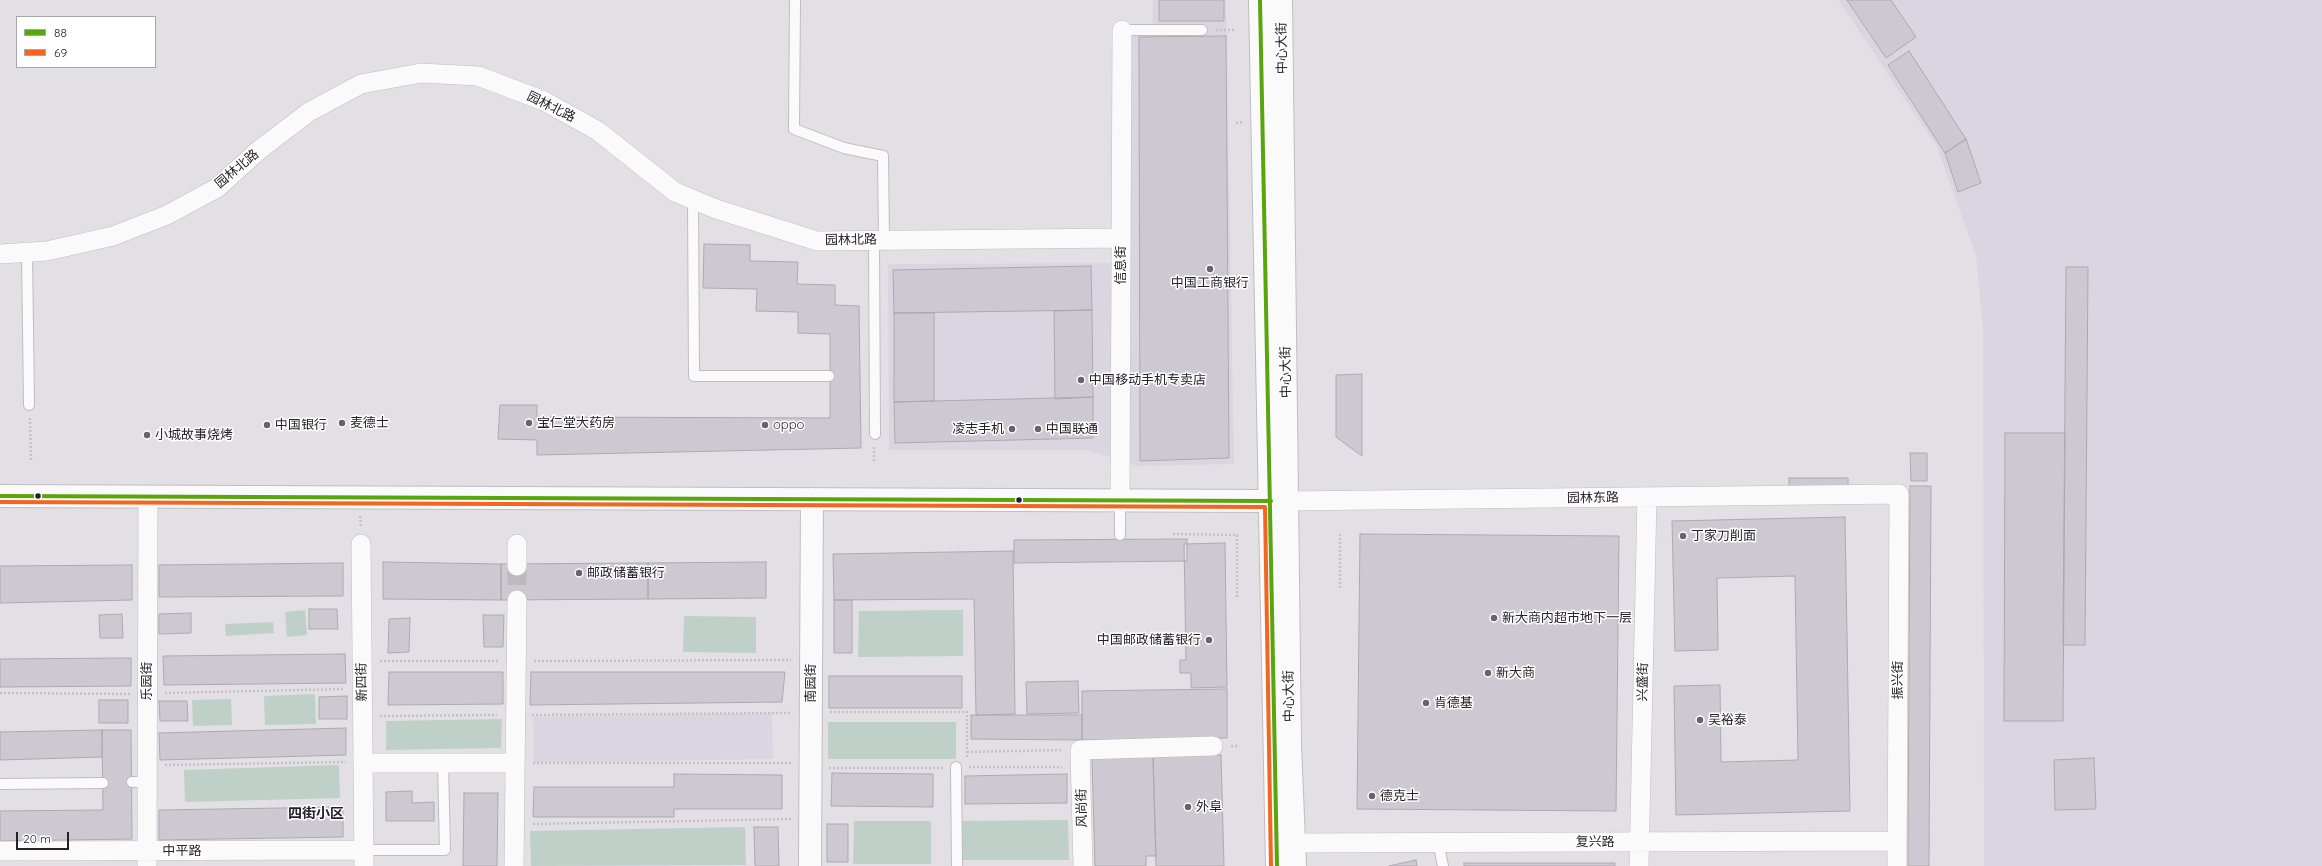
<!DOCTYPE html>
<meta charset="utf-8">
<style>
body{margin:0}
#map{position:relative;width:2322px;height:866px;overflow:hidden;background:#e2e0e5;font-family:Quicksand,sans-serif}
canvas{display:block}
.legend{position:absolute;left:16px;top:16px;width:140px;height:52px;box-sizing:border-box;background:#fff;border:1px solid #a7a7a8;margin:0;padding:5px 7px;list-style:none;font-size:12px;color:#242226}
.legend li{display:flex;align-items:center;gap:8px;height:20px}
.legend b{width:20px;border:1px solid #a7a7a8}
.scale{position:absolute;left:16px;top:832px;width:53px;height:18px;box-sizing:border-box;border:2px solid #242226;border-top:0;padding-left:5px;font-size:12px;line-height:14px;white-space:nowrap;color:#242226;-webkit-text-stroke:3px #fff;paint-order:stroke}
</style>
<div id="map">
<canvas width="2322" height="866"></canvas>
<ul class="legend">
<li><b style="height:5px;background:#59a50d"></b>88</li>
<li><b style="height:5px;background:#f26522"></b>69</li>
</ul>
<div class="scale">20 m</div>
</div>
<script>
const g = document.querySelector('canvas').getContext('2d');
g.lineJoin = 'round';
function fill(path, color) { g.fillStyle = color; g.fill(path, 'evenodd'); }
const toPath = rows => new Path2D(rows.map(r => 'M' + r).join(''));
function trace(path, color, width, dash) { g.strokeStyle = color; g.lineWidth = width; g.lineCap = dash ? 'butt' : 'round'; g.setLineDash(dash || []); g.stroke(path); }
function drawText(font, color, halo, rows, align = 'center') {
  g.font = font + ' Quicksand,"Noto Sans SC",sans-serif'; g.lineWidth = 3; g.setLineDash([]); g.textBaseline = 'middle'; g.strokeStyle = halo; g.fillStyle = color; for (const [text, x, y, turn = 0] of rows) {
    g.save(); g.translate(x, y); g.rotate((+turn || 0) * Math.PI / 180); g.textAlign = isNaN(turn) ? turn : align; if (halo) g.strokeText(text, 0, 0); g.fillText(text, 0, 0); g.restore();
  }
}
fill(toPath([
 [1153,0,1226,0,1234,464,1137,466,1087,450,889,450,888,264,1128,263,1131,32,1152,32],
 [1838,0,2322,0,2322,866,1984,866,1983,328,1976,256,1937,147],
 [772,713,773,759,534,763,533,717]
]), '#dbd5e1');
fill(toPath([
 [305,610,307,635,287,637,285,612],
 [963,610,963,656,858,657,859,611],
 [684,616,756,617,756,653,683,652],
 [273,622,274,633,226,636,225,624],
 [315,694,316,724,265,725,264,696],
 [231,699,232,725,193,726,192,700],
 [502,719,501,748,386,750,386,721],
 [828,722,956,722,956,759,828,759],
 [339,765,340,798,185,802,184,770],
 [1068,820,1069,860,961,860,962,821],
 [854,821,931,821,931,864,853,864],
 [745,827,746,865,531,866,530,831]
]), '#bed0c8');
const building = toPath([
 [1159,0,1224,0,1224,21,1159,21,1159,0],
 [1847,0,1891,0,1916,37,1886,58,1847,0],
 [1226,36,1229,458,1140,461,1139,37,1226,36],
 [1909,51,1966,139,1945,153,1888,65,1909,51],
 [1966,139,1981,183,1958,192,1945,153,1966,139],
 [704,244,750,245,750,261,798,262,797,284,835,285,835,305,859,306,861,448,537,455,537,440,498,439,500,405,537,405,537,417,830,418,830,334,798,333,798,312,756,311,757,289,703,288,704,244],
 [1091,266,1092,310,894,313,893,270,1091,266],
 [2066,267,2088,267,2085,645,2063,645,2066,267],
 [1092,310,1093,397,1055,399,1054,311,1092,310],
 [894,313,934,313,934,401,894,402,894,313],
 [1362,374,1362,456,1336,437,1336,375,1362,374],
 [1093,397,1093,438,895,443,894,402,1093,397],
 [2005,433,2065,433,2063,721,2004,721,2005,433],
 [1910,453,1927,453,1927,481,1911,481,1910,453],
 [1789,478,1848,478,1848,492,1789,493,1789,478],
 [1910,486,1931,486,1929,866,1908,866,1910,486],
 [1845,517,1850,811,1676,815,1674,686,1720,685,1721,762,1798,760,1795,576,1717,578,1718,650,1675,651,1672,521,1845,517],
 [1360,534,1619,536,1616,811,1357,809,1360,534],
 [1187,539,1187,561,1014,563,1014,540,1187,539],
 [1225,543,1227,687,1191,688,1191,673,1180,673,1180,660,1186,660,1184,544,1225,543],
 [1013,551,1015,714,976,715,974,599,834,600,833,554,1013,551],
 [383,562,501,564,501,600,383,599,383,562],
 [766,562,766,598,648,599,648,563,766,562],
 [343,563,343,596,159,597,159,565,343,563],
 [648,563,648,599,501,600,501,564,648,563],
 [132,565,132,600,0,603,0,566,132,565],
 [834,600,852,600,852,653,834,653,834,600],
 [309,609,337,609,338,629,309,629,309,609],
 [191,613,191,633,159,634,159,614,191,613],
 [122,614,123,638,100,638,99,615,122,614],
 [483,615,504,615,503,647,484,647,483,615],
 [410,618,409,652,388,653,389,619,410,618],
 [345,654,346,683,164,685,163,656,345,654],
 [131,658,131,686,0,687,0,659,131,658],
 [389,672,503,672,503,704,388,705,389,672],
 [531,672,785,672,782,702,530,705,531,672],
 [829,676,962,676,962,708,829,708,829,676],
 [1078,681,1079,713,1027,714,1026,682,1078,681],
 [1227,689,1227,738,1082,740,1082,691,1227,689],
 [347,696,347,719,319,719,319,697,347,696],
 [99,700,128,700,128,723,99,723,99,700],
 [159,701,187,701,188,721,160,721,159,701],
 [971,715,1082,715,1082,740,971,739,971,715],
 [346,728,346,755,160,760,159,733,346,728],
 [102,730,131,730,132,839,0,841,0,811,103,810,102,730],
 [102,730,102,757,0,760,0,732,102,730],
 [1221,755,1224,866,1156,866,1153,757,1221,755],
 [1153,757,1156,856,1146,856,1146,866,1095,866,1092,759,1153,757],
 [2094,758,2096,809,2055,810,2054,760,2094,758],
 [832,773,933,774,933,807,831,806,832,773],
 [674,774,782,775,782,809,674,809,674,817,533,817,534,787,674,787,674,774],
 [1067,774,1067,803,965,804,965,776,1067,774],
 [412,791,412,803,434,802,434,821,386,821,386,792,412,791],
 [464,793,498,793,497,866,463,866,464,793],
 [343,807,343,837,159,840,159,810,343,807],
 [827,824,848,824,848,862,827,862,827,824],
 [754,827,778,827,779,866,755,866,754,827],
 [1416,860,1417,866,1389,866,1416,860],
 [1464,863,1615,863,1615,866,1464,866,1464,863]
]);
fill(building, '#cec8d3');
trace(building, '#acaaae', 1);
trace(toPath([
 [517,566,517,600]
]), '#bcbabf', 19, [19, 10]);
const service = toPath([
 [795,0,794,129,844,148,883,156,884,240],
 [1122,30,1202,30],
 [693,199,694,376,829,376],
 [874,240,875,434],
 [27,253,29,405],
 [1120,535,1120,501],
 [956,767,957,866],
 [132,782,147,782],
 [0,784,103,783],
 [1438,842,1443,866],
 [364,850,445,850,443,764]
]);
const minor = toPath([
 [0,254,47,251,113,236,167,215,217,188,259,150,309,112,361,84,421,73,478,76,544,101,598,131,675,192,716,209,817,241,1121,238],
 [1120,501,1122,30],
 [1287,501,1899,494,1897,866],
 [361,544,364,866],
 [517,566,517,544],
 [363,763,515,763],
 [1294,843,1897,841],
 [0,851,364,850],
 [147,866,148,496],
 [514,866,517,600],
 [1083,866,1080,750,1213,746],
 [1639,866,1647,497]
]);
const tertiary = toPath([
 [0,496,1271,501],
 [810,866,812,499]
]);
const secondary = toPath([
 [1260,0,1277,866],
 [1281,0,1290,744,1295,866]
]);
trace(service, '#bfbdc1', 12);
trace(minor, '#bfbdc1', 20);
trace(tertiary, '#bfbdc1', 24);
trace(secondary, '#bfbdc1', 24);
trace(toPath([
 [1216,30,1235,30],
 [1236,123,1244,122],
 [30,418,31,462],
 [874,461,874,446],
 [360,516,361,527],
 [1173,534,1237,535,1237,598],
 [1340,534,1340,588],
 [380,661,499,661],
 [534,661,791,660],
 [0,693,130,694],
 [165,693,344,689],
 [830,712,967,712,967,759],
 [532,715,791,713],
 [380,716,497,715],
 [1231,746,1238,746],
 [967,752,1062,750],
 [533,763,792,763],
 [165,765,346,762],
 [969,767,1062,767],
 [829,768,944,768],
 [533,824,791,819]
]), '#c3c2c3', 2.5, [2, 2]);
trace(service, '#fbfafb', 10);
trace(minor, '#fbfafb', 19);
trace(tertiary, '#fbfafb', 22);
trace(secondary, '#fbfafb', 22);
trace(toPath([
 [1260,0,1277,866],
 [0,496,1271,501]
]), '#59a50d', 4);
trace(toPath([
 [0,502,1265,507,1271,866]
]), '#f26522', 4);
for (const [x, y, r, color] of [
 [1210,269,4,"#666469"],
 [1081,380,4,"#666469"],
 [342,423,4,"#666469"],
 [529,423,4,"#666469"],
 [267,425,4,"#666469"],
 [765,425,4,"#666469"],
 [1012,429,4,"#666469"],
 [1038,429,4,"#666469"],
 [147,435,4,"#666469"],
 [38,496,3.5,"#242226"],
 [1019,500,3.5,"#242226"],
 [1683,536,4,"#666469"],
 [579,573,4,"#666469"],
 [1494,618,4,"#666469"],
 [1209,640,4,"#666469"],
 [1488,673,4,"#666469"],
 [1426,703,4,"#666469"],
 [1700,720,4,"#666469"],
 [1372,796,4,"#666469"],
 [1188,807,4,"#666469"]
]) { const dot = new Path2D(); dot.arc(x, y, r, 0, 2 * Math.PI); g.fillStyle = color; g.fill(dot); trace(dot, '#fff', 1.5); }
drawText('13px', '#242226', '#fff', [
 ["中心大街",1282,48,-91],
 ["园林北路",551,107,26],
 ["园林北路",237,169,-40],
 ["园林北路",851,240,-1],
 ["信息街",1121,265,-90],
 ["中心大街",1286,372,-91],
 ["园林东路",1593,498,-1],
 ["振兴街",1898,680,-90],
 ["乐园街",147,681,-90],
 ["新四街",362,682,-91],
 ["兴盛街",1643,682,-89],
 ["南园街",811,683,-90],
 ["中心大街",1289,696,-91],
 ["风尚街",1082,808,-91],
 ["复兴路",1595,842],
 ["中平路",182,851]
]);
drawText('13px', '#242226', '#fff', [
 ["中国工商银行",1210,283,"center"],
 ["中国移动手机专卖店",1089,380],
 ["麦德士",350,423],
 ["宝仁堂大药房",537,423],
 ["中国银行",275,425],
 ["oppo",773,425],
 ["凌志手机",1004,429,"right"],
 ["中国联通",1046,429],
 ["小城故事烧烤",155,435],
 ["丁家刀削面",1691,536],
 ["邮政储蓄银行",587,573],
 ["新大商内超市地下一层",1502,618],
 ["中国邮政储蓄银行",1201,640,"right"],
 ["新大商",1496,673],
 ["肯德基",1434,703],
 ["吴裕泰",1708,720],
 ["德克士",1380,796],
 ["外阜",1196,807]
], 'left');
drawText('bold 14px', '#242226', '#fff', [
 ["四街小区",316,814]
]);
</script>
